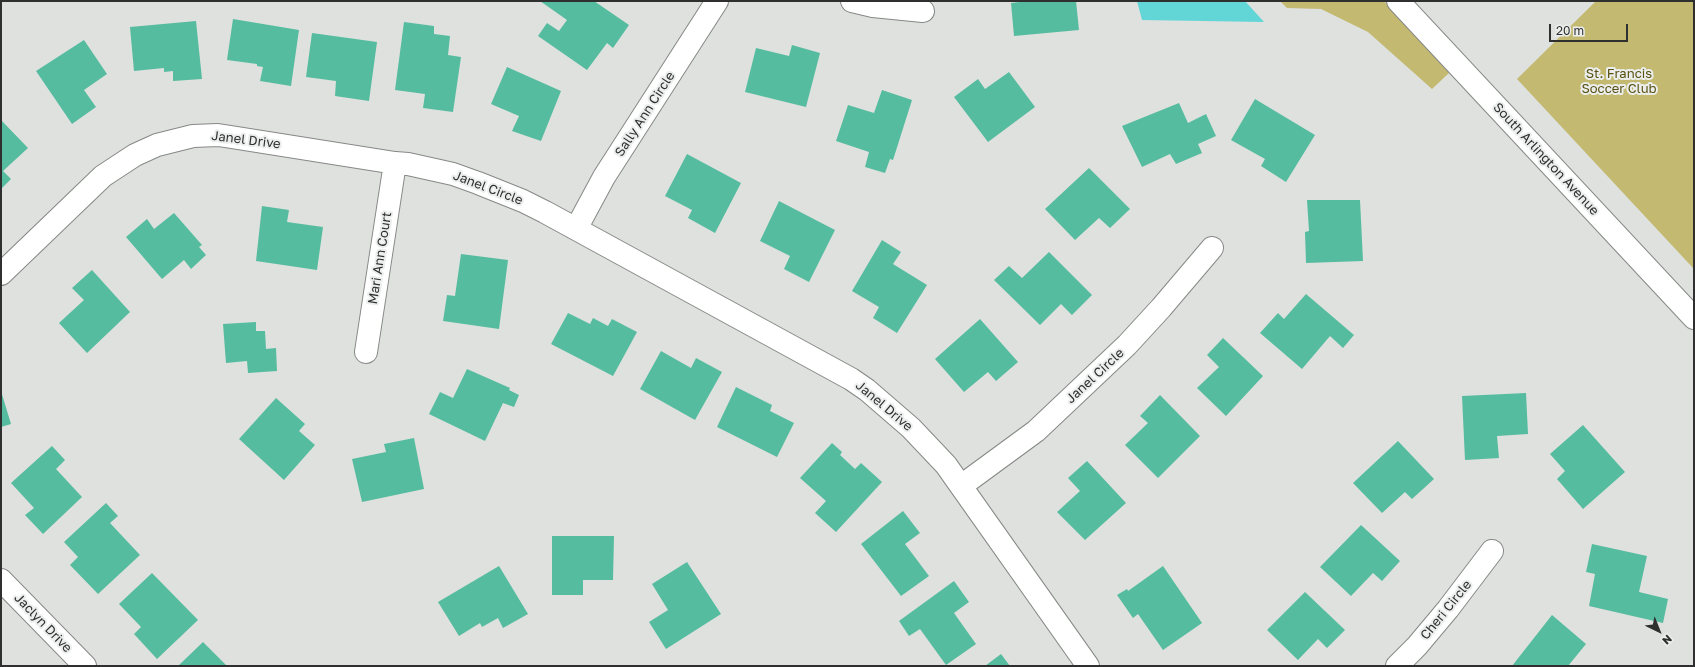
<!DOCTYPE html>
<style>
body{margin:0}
#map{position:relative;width:1695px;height:667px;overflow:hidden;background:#dee1de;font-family:"Golos Text",sans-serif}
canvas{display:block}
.frame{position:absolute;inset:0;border:2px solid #2e2f2e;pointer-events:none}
.north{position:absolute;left:1639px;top:611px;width:40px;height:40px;-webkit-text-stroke:3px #ebeeec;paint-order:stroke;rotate:137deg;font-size:11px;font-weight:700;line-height:16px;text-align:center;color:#2e2f2e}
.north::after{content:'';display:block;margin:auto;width:14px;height:18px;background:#2e2f2e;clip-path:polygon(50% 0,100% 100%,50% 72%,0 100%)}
.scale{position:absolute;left:1549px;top:24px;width:79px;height:18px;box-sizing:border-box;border:2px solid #2e2f2e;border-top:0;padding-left:5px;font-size:12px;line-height:14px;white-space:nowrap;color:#2e2f2e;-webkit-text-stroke:3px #ebeeec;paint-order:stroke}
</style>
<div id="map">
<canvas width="1695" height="667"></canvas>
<div class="frame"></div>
<div class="north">N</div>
<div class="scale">20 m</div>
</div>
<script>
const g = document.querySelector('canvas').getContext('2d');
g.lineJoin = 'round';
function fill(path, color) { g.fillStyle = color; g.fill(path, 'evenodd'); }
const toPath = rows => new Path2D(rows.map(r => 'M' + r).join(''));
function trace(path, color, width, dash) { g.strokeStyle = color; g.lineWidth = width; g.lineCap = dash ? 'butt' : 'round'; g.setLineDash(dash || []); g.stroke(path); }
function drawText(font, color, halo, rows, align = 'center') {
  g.font = font + ' "Golos Text",sans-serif'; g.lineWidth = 4; g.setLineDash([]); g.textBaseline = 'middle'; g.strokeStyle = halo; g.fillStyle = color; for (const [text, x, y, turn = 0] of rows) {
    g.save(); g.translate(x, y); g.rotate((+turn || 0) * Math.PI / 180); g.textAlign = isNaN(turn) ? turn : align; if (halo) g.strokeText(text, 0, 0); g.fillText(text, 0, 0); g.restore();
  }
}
fill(toPath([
 [1280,1,1384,1,1450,72,1432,89,1368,32,1321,9,1287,8],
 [1596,1,1694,1,1694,269,1517,79]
]), '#c3b970');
fill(toPath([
 [1137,1,1245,1,1264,22,1142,20]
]), '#62d6d7');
fill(toPath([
 [540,1,594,1,629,25,613,48,607,43,587,70,538,36,547,23,559,31,567,20],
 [1028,1,1076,1,1079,30,1014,36,1011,3],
 [233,19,299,30,291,86,260,81,263,67,257,66,257,64,227,60],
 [196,21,202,79,173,81,173,71,164,72,164,68,134,71,130,27],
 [404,22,434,26,434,34,450,36,448,55,461,57,453,112,423,108,425,94,395,90],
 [312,33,377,42,369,101,335,96,336,81,306,77],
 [84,40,107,74,84,90,96,107,72,124,36,71],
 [792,45,820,53,806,107,745,92,756,48,789,56],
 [507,67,561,91,541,141,512,131,519,116,491,104],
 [1009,72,1035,107,988,142,954,97,978,79,985,89],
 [882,90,912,100,893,160,890,159,885,173,865,167,869,152,836,141,848,105,874,113],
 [1255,99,1315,135,1286,182,1261,166,1265,159,1231,140],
 [1179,103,1188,123,1206,114,1216,136,1198,144,1202,153,1176,164,1170,154,1142,167,1122,126],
 [1,120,28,148,3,171,11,179,1,189],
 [687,154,741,183,715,233,688,218,692,210,665,196],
 [1089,168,1130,209,1110,228,1099,218,1075,240,1045,209],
 [1307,200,1360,200,1363,261,1306,263,1305,232,1309,231],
 [779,201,835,230,809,282,784,269,790,256,760,241],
 [262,206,289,210,287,222,323,227,317,270,256,261],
 [174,213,202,245,199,247,206,255,191,269,184,260,162,279,126,237,147,219,154,229],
 [882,240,901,252,893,264,927,285,897,333,873,318,879,307,852,291],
 [1049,252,1092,295,1072,315,1061,304,1040,325,994,280,1009,266,1022,278],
 [461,254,508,260,499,329,443,321,447,295,455,296],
 [92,270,130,312,87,353,59,323,84,300,72,288],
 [1306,294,1354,335,1343,348,1330,336,1302,369,1260,333,1278,313,1284,319],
 [568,313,590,324,593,318,608,326,612,319,637,332,613,376,551,344],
 [980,319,1018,362,996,381,988,372,964,392,935,359],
 [256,322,256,331,265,331,266,349,276,348,277,371,248,373,247,361,226,363,223,324],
 [1223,338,1263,376,1226,416,1197,388,1219,367,1207,355],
 [661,351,691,368,696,358,722,372,695,420,640,389],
 [467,369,510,388,509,390,519,395,514,407,503,403,485,441,429,414,440,392,453,398],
 [736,387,772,405,770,411,794,423,777,457,717,427],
 [1,391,11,424,1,427],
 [1526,393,1528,434,1497,436,1499,458,1465,460,1462,396],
 [1160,395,1200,436,1158,478,1125,445,1148,423,1140,416],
 [276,398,305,424,299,431,315,445,284,480,239,439],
 [1583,425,1625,472,1583,509,1557,479,1565,471,1550,454],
 [414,438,424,489,362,502,352,459,386,452,384,444],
 [1398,441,1434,479,1412,499,1405,492,1382,513,1353,483],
 [832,443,842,452,840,455,855,469,861,463,882,482,836,532,815,513,826,501,800,478],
 [52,446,65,460,56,469,82,497,43,534,25,515,34,508,11,483],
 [1087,461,1126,503,1085,540,1057,512,1080,491,1068,478],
 [106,503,118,516,110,523,140,555,98,594,70,565,78,557,64,542],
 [903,511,920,533,905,544,929,576,901,596,861,544],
 [1361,525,1400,561,1382,581,1373,573,1351,596,1320,567],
 [552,536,614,536,613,580,583,580,583,595,552,595],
 [1592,544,1647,556,1639,592,1668,599,1663,623,1589,606,1595,574,1586,572],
 [687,562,721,614,666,649,649,622,668,610,652,584],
 [499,566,528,614,503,628,498,618,482,627,480,623,459,636,438,602],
 [1163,566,1202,623,1163,650,1138,614,1133,618,1117,595,1127,589,1128,591],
 [152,573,198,620,157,659,134,634,141,627,119,604],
 [954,581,969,602,954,613,976,644,946,665,920,629,909,636,899,621],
 [1305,592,1345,630,1327,648,1318,639,1298,660,1267,630],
 [1552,615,1586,644,1568,666,1512,666],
 [203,642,227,666,178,666],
 [1001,654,1010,666,985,666]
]), '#56bc9f');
const street = toPath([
 [852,1,873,6,923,11],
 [576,229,604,177,717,1],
 [1,274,103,176,135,155,157,145,193,136,218,135,231,137,395,163,408,164,453,174,478,183,523,201,545,212,851,379,867,390,911,428,946,465,1088,666],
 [366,352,395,163],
 [961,486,1036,431,1127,345,1161,308,1212,248],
 [1,580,85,666],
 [1397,666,1417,646,1448,609,1492,551]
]);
const secondary = toPath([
 [1398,1,1694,318]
]);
trace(street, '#868986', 24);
trace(secondary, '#868986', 24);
trace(street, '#fff', 22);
trace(secondary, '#fff', 22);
drawText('13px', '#595111', '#ebeeec', [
 ["St. Francis",1619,74],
 ["Soccer Club",1619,89]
]);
drawText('13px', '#2e2f2e', '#ebeeec', [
 ["Sally Ann Circle",645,114,-57],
 ["Janel Drive",246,140,7],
 ["South Arlington Avenue",1546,159,47],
 ["Janel Circle",488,188,21],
 ["Mari Ann Court",380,258,-81],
 ["Janel Circle",1095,376,-43],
 ["Janel Drive",884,406,40],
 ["Cheri Circle",1446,610,-51],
 ["Jaclyn Drive",43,623,46]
]);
</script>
